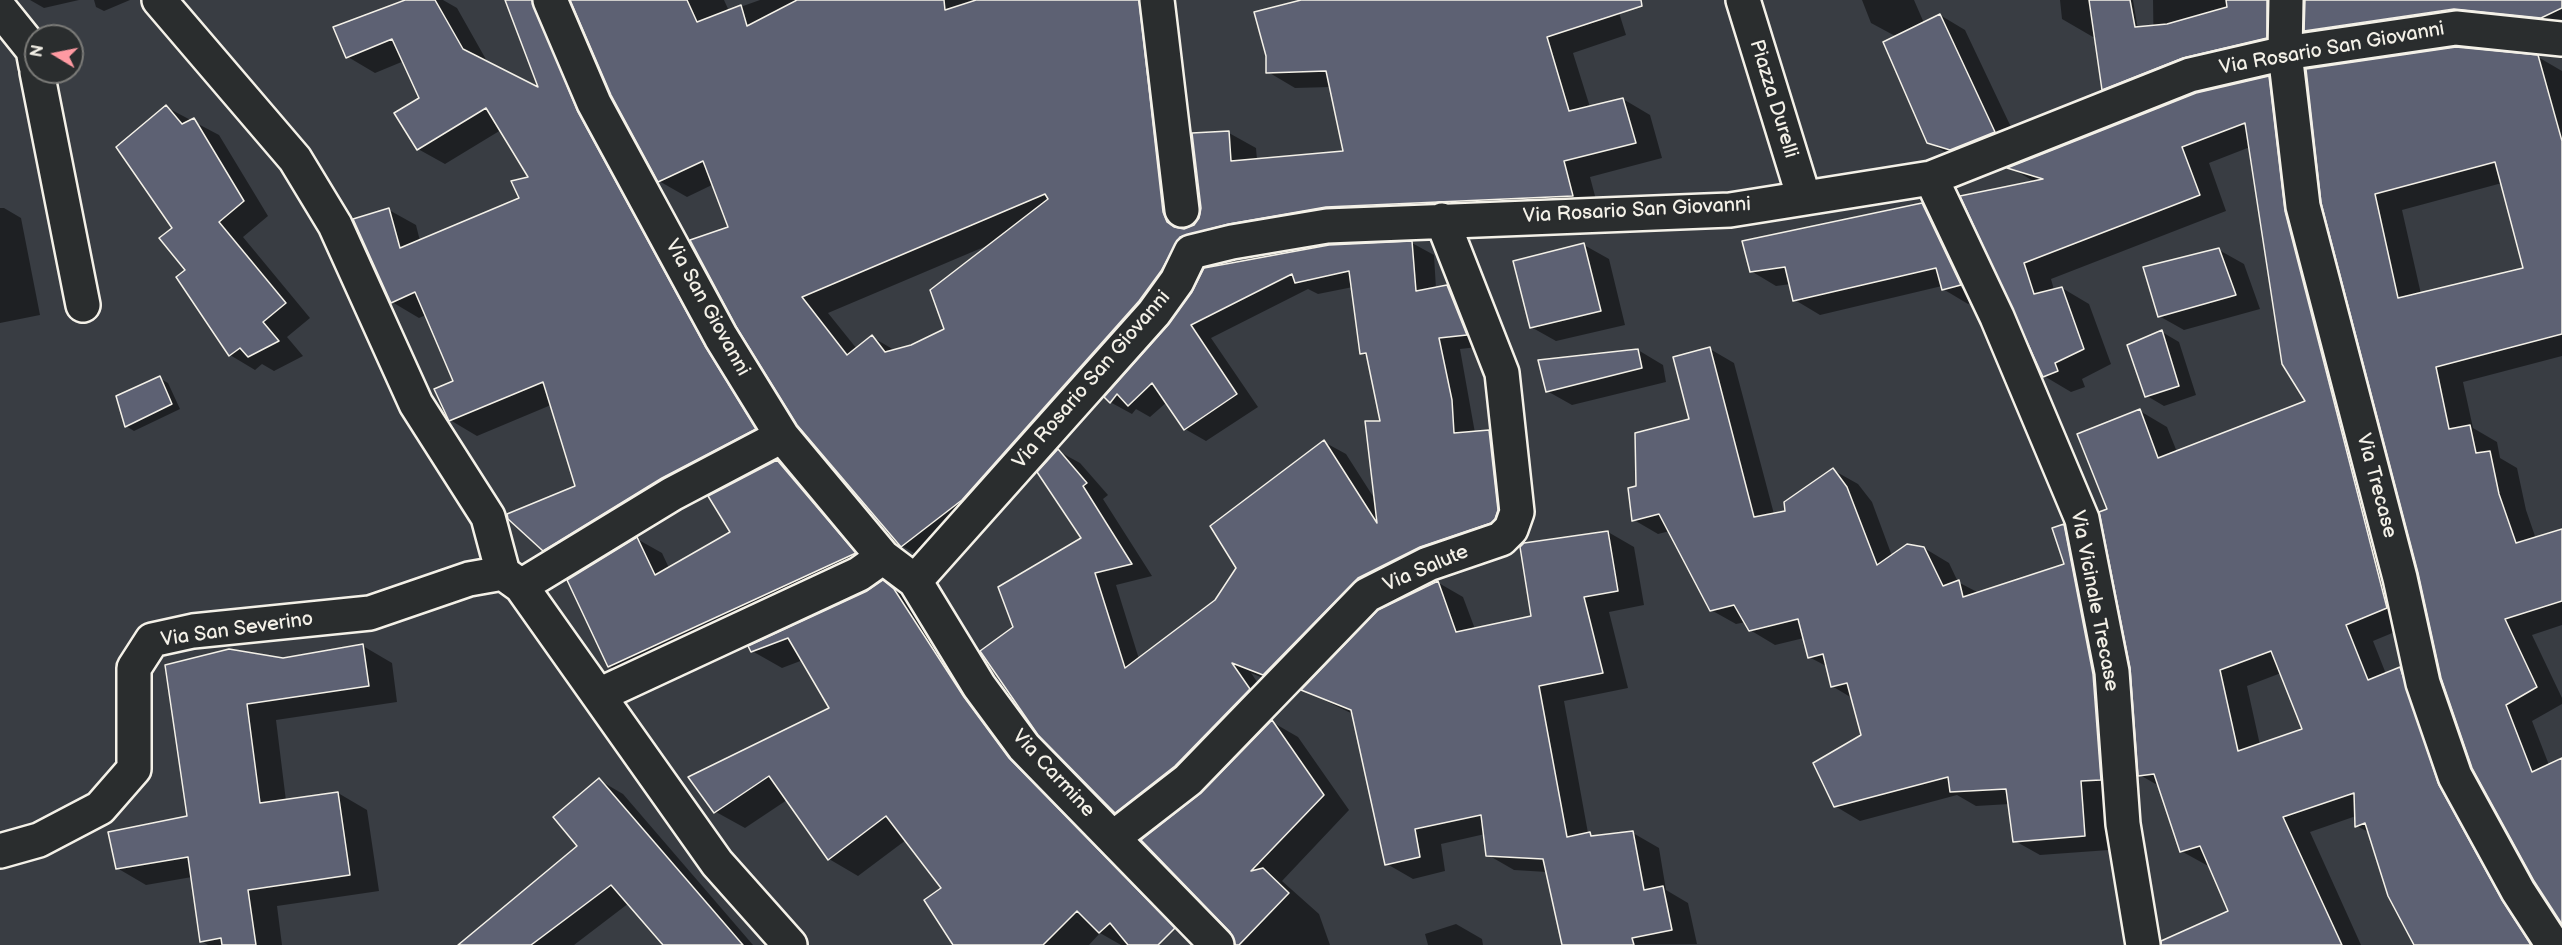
<!DOCTYPE html>
<style>
body{margin:0}
#map{position:relative;width:2562px;height:945px;overflow:hidden;background:#393d43;font-family:"Balsamiq Sans",sans-serif}
canvas{display:block}
.north{position:absolute;left:24px;top:24px;width:60px;height:60px;box-sizing:border-box;background:#2a2d2e;border:2px solid #7b7b78;border-radius:50%;rotate:280deg;font-size:16px;font-weight:700;line-height:24px;text-align:center;color:#f4f1e8}
.north::after{content:'';display:block;margin:auto;width:21px;height:27px;background:#ff9aa2;clip-path:polygon(50% 0,100% 100%,50% 72%,0 100%)}
</style>
<div id="map">
<canvas width="2562" height="945"></canvas>
<div class="north">N</div>
</div>
<script>
const g = document.querySelector('canvas').getContext('2d');
g.lineJoin = 'round';
function fill(path, color) { g.fillStyle = color; g.fill(path, 'evenodd'); }
const toPath = rows => new Path2D(rows.map(r => 'M' + r).join(''));
function trace(path, color, width, dash) { g.strokeStyle = color; g.lineWidth = width; g.lineCap = dash ? 'butt' : 'round'; g.setLineDash(dash || []); g.stroke(path); }
function drawText(font, color, halo, rows, align = 'center') {
  g.font = font + ' "Balsamiq Sans",sans-serif'; g.lineWidth = 4.5; g.setLineDash([]); g.textBaseline = 'middle'; g.strokeStyle = halo; g.fillStyle = color; for (const [text, x, y, turn = 0] of rows) {
    g.save(); g.translate(x, y); g.rotate((+turn || 0) * Math.PI / 180); g.textAlign = isNaN(turn) ? turn : align; if (halo) g.strokeText(text, 0, 0); g.fillText(text, 0, 0); g.restore();
  }
}
fill(toPath([
 [30,0,79,0,44,8],
 [94,0,130,0,104,11,96,7],
 [409,0,443,0,457,8,488,63,541,90,506,0,568,0,562,5,782,444,571,566,543,550,577,487,551,405,477,436,450,420,455,381,426,315,419,318,392,302,389,210,416,225,420,241,521,199,531,178,501,130,445,164,418,149,420,98,404,61,375,73,348,57],
 [572,0,724,0,729,11,760,0,1173,0,1165,18,1190,228,1201,217,1193,134,1229,133,1256,148,1257,160,1344,152,1331,87,1295,88,1268,72,1308,0,1615,0,1626,35,1573,53,1590,107,1623,99,1650,115,1662,158,1590,177,1599,211,1207,252,929,562,902,546,798,424,714,184,687,197,659,181],
 [991,244,946,330,911,347,896,351,872,337,857,349,828,313],
 [1862,0,1914,0,1924,23,1940,15,1965,30,2020,146,1954,157,1928,142,1897,37,1871,23],
 [2060,0,2133,0,2138,30,2093,37,2062,19],
 [2153,0,2562,0,2562,34,2336,48,2306,30,2306,2,2297,18,2297,55,2184,86,2154,69],
 [2538,57,2562,71,2562,356,2463,382,2473,428,2497,442,2500,458,2517,468,2526,510,2536,539,2562,531,2562,625,2532,635,2562,698,2562,704,2532,721,2549,765,2562,759,2562,922,2420,573,2323,202],
 [2502,183,2525,269,2421,294,2402,210],
 [2269,78,2296,93,2312,227,2414,624,2373,641,2386,674,2400,669,2428,685,2547,945,2415,945,2370,833,2357,826,2356,816,2310,832,2361,945,2189,945,2230,912,2210,867,2181,851,2159,786,2140,775,2132,668,2109,510,2140,411,2167,427,2177,452,2307,401,2250,147,2209,163,2226,211,2051,279,2054,290,2062,288,2089,304,2111,364,2082,379,2085,387,2071,392,2044,376,1962,197,2035,182,2011,168],
 [2281,673,2304,730,2260,745,2247,686],
 [166,107,219,135,268,216,243,237,310,318,287,337,303,356,274,371,262,364,255,370,230,355,178,278,187,270,174,228],
 [1922,205,1947,220,1985,299,1968,304,1943,289,1942,286,1820,315,1795,300,1791,284,1776,286,1751,271],
 [1929,221,1932,221,1964,287,1961,288],
 [0,208,4,208,21,218,40,315,0,323],
 [1412,243,1434,255,1436,289,1447,286,1469,299,1487,346,1460,349,1475,433,1489,432,1511,444,1519,523,1380,590,1285,687,1251,673,1271,702,1137,824,1116,812,1015,628,1083,539,1058,451,1080,463,1108,495,1103,499,1152,576,1116,585,1139,659,1217,601,1324,442,1346,454,1376,501,1381,423,1369,357,1361,353,1353,287,1318,294,1308,289,1211,338,1258,407,1206,441,1185,429,1167,402,1150,417,1136,409,1132,414,1110,402,1194,293],
 [1584,245,1609,259,1625,325,1556,341,1531,327],
 [2219,250,2244,264,2260,309,2184,330,2159,316],
 [2162,332,2179,342,2196,395,2164,406,2147,396],
 [1710,349,1734,363,1774,514,1787,512,1833,470,1858,484,1872,502,1892,556,1924,548,1949,563,1958,582,1979,593,2066,565,2064,526,2088,540,2109,850,2040,855,2015,841,2010,804,1976,806,1957,795,1860,821,1835,806,1862,736,1852,698,1832,686,1828,667,1809,657,1804,638,1775,645,1750,630,1746,622,1736,624,1711,610,1670,531,1658,534,1634,520,1638,488,1691,420],
 [1638,350,1663,365,1666,382,1572,405,1547,391],
 [159,378,168,383,180,409,134,431,126,426],
 [777,461,802,475,879,568,633,680,609,666,637,539,662,553,669,568,732,532],
 [1608,532,1634,547,1644,605,1609,612,1628,688,1564,701,1588,833,1596,837,1633,833,1659,848,1666,890,1688,903,1697,944,1564,945,1547,872,1514,870,1488,855,1485,834,1441,844,1445,871,1413,879,1387,864,1353,714,1303,690,1437,582,1463,597,1475,629,1532,617],
 [883,582,912,599,1177,919,1139,945,1121,945,1100,933,1089,945,955,945,943,889,906,840,858,876,829,859,787,800,745,828,716,812,831,709,803,660,782,668,752,651],
 [363,646,392,663,397,702,276,720,286,801,338,793,367,810,379,891,277,906,282,945,208,945,202,941,192,877,146,885,117,868,189,817,166,666,283,659],
 [1272,722,1298,737,1349,810,1282,881,1319,914,1330,945,1236,945,1202,794],
 [599,780,623,794,753,945,665,945,629,903,574,945,461,945,580,846],
 [1456,924,1482,939,1483,945,1428,945,1425,934]
]), '#0007');
const building = toPath([
 [405,0,435,0,463,49,538,87,505,0,532,0,578,112,705,346,756,429,662,478,543,551,508,519,507,514,575,486,543,382,449,421,434,389,453,381,415,292,391,303,353,219,389,208,400,248,519,198,511,181,528,177,486,108,417,150,394,113,419,98,392,39,346,58,333,27,405,0],
 [570,0,687,0,697,22,741,5,747,26,797,0,944,0,945,10,976,0,1139,0,1163,212,1167,222,1174,227,1184,229,1194,225,1199,218,1201,208,1192,133,1229,131,1231,161,1343,151,1326,71,1266,73,1266,56,1254,12,1301,0,1641,0,1642,6,1547,37,1569,111,1623,98,1636,143,1564,161,1573,196,1326,207,1229,224,1180,237,1161,271,1139,301,962,500,901,547,797,425,737,328,690,240,728,227,703,161,658,182,611,95,570,0],
 [1045,194,1048,199,930,290,944,329,911,345,885,352,872,335,847,355,802,297,1045,194],
 [2089,0,2130,0,2135,27,2167,24,2227,7,2226,0,2267,0,2267,38,2183,58,2102,90,2089,0],
 [2305,0,2562,0,2562,8,2541,18,2454,9,2304,31,2305,0],
 [1940,14,1995,132,1950,150,1927,143,1883,42,1940,14],
 [2456,47,2538,55,2562,141,2562,334,2436,367,2449,429,2470,425,2476,453,2490,451,2499,494,2516,543,2562,529,2562,601,2505,619,2537,687,2506,705,2532,772,2562,758,2562,924,2534,881,2472,768,2441,678,2418,573,2321,203,2306,69,2456,47],
 [2495,162,2523,268,2398,298,2375,194,2495,162],
 [2269,76,2285,211,2387,608,2346,625,2368,680,2400,667,2439,785,2502,900,2531,945,2414,945,2388,896,2365,823,2355,827,2354,793,2283,817,2342,945,2161,945,2161,941,2228,911,2200,846,2180,852,2154,774,2138,776,2130,668,2099,512,2107,509,2077,434,2140,409,2158,458,2305,401,2282,364,2245,123,2182,147,2200,195,2024,263,2034,294,2062,287,2084,349,2055,363,2058,371,2043,377,1960,196,2043,179,2007,168,2196,93,2269,76],
 [2271,651,2302,729,2238,751,2220,670,2271,651],
 [166,105,182,124,194,118,244,201,219,222,286,303,263,322,279,341,248,357,240,348,229,356,176,277,185,270,159,238,172,228,116,147,166,105],
 [1922,203,1961,285,1942,290,1936,268,1793,301,1785,267,1750,272,1742,241,1922,203],
 [1412,241,1416,291,1447,285,1467,335,1439,338,1452,400,1454,433,1489,430,1498,510,1495,519,1491,523,1420,547,1358,578,1263,675,1232,663,1250,689,1175,766,1115,813,1038,735,980,651,1013,627,998,587,1081,538,1037,472,1058,449,1087,483,1083,486,1132,564,1095,573,1125,668,1215,600,1236,568,1210,526,1324,440,1377,523,1365,421,1380,421,1366,353,1360,354,1349,271,1295,283,1292,274,1191,325,1237,394,1184,430,1152,383,1128,406,1117,394,1110,403,1104,397,1169,324,1192,292,1204,268,1329,245,1412,241],
 [1584,243,1601,311,1530,328,1513,261,1584,243],
 [2219,248,2236,295,2158,317,2143,267,2219,248],
 [2162,330,2179,386,2145,397,2127,345,2162,330],
 [1710,347,1754,517,1785,511,1784,502,1833,468,1847,487,1877,565,1907,544,1924,547,1943,586,1959,580,1963,597,2064,564,2052,528,2064,524,2093,674,2101,780,2081,781,2085,836,2013,842,2006,789,1950,792,1948,777,1834,807,1813,763,1861,735,1847,683,1831,687,1823,654,1808,658,1798,619,1749,631,1734,605,1710,611,1659,514,1632,521,1628,488,1636,486,1635,433,1689,419,1673,357,1710,347],
 [1638,349,1642,368,1546,392,1538,360,1638,349],
 [160,376,172,404,125,427,116,396,160,376],
 [777,460,856,553,608,667,567,580,637,537,655,575,730,532,708,496,777,460],
 [1608,531,1618,591,1584,597,1603,673,1539,686,1567,837,1590,832,1591,836,1633,831,1644,890,1663,886,1672,930,1632,938,1634,945,1562,945,1543,859,1486,856,1481,815,1415,829,1420,857,1385,865,1351,710,1301,690,1378,610,1438,581,1456,632,1531,616,1520,547,1524,543,1608,531],
 [883,580,894,589,964,697,1009,758,1175,928,1158,945,1128,945,1110,923,1099,933,1077,911,1043,945,953,945,924,900,941,888,886,816,828,860,769,776,714,813,688,777,829,708,788,638,751,652,748,646,867,591,883,580],
 [363,644,369,686,247,704,260,803,338,792,350,875,248,890,256,945,222,945,221,938,200,942,188,857,116,869,108,832,187,816,165,665,229,649,283,658,363,644],
 [1272,720,1324,795,1251,871,1263,868,1289,893,1239,945,1235,945,1230,932,1141,840,1201,793,1272,720],
 [599,778,743,945,663,945,611,885,531,945,458,945,577,846,553,817,599,778]
]);
fill(building, '#5d6173');
trace(building, '#f4f1e8', 1.5);
const minor = toPath([
 [159,0,295,159,335,225,416,404,488,517,503,573,521,586,717,863,790,945],
 [550,0,594,103,721,337,782,436,883,557,915,581,979,686,1024,747,1217,945],
 [1157,0,1182,210],
 [1743,0,1804,198],
 [2286,0,2285,53,2303,206,2400,578,2423,683,2455,776,2518,891,2553,945],
 [0,9,33,50,36,66],
 [37,72,83,305],
 [1931,178,1997,317,2082,519,2112,672,2123,824,2143,945],
 [915,581,1154,313,1177,281,1191,252,1232,242,1327,226,1730,210,1931,178,2190,75,2285,53,2456,28,2562,39],
 [521,586,672,494,782,436],
 [599,695,859,574,883,557],
 [1113,838,1188,780,1367,595,1428,564,1501,539,1511,529,1517,512,1502,373,1442,220],
 [0,851,39,840,100,808,134,769,134,668,152,640,193,631,370,613,469,579,503,573]
]);
trace(minor, '#f4f1e8', 38);
trace(minor, '#2a2d2e', 33);
drawText('20px', '#f4f1e8', '#2a2d2e', [
 ["Via Rosario San Giovanni",2332,49,-10],
 ["Piazza Durelli",1773,99,73],
 ["Via Rosario San Giovanni",1637,211,-3],
 ["Via San Giovanni",707,308,61],
 ["Via Rosario San Giovanni",1092,380,-49],
 ["Via Trecase",2376,486,75],
 ["Via Salute",1426,569,-23],
 ["Via Vicinale Trecase",2094,601,79],
 ["Via San Severino",237,630,-8],
 ["Via Carmine",1053,774,47]
]);
</script>
